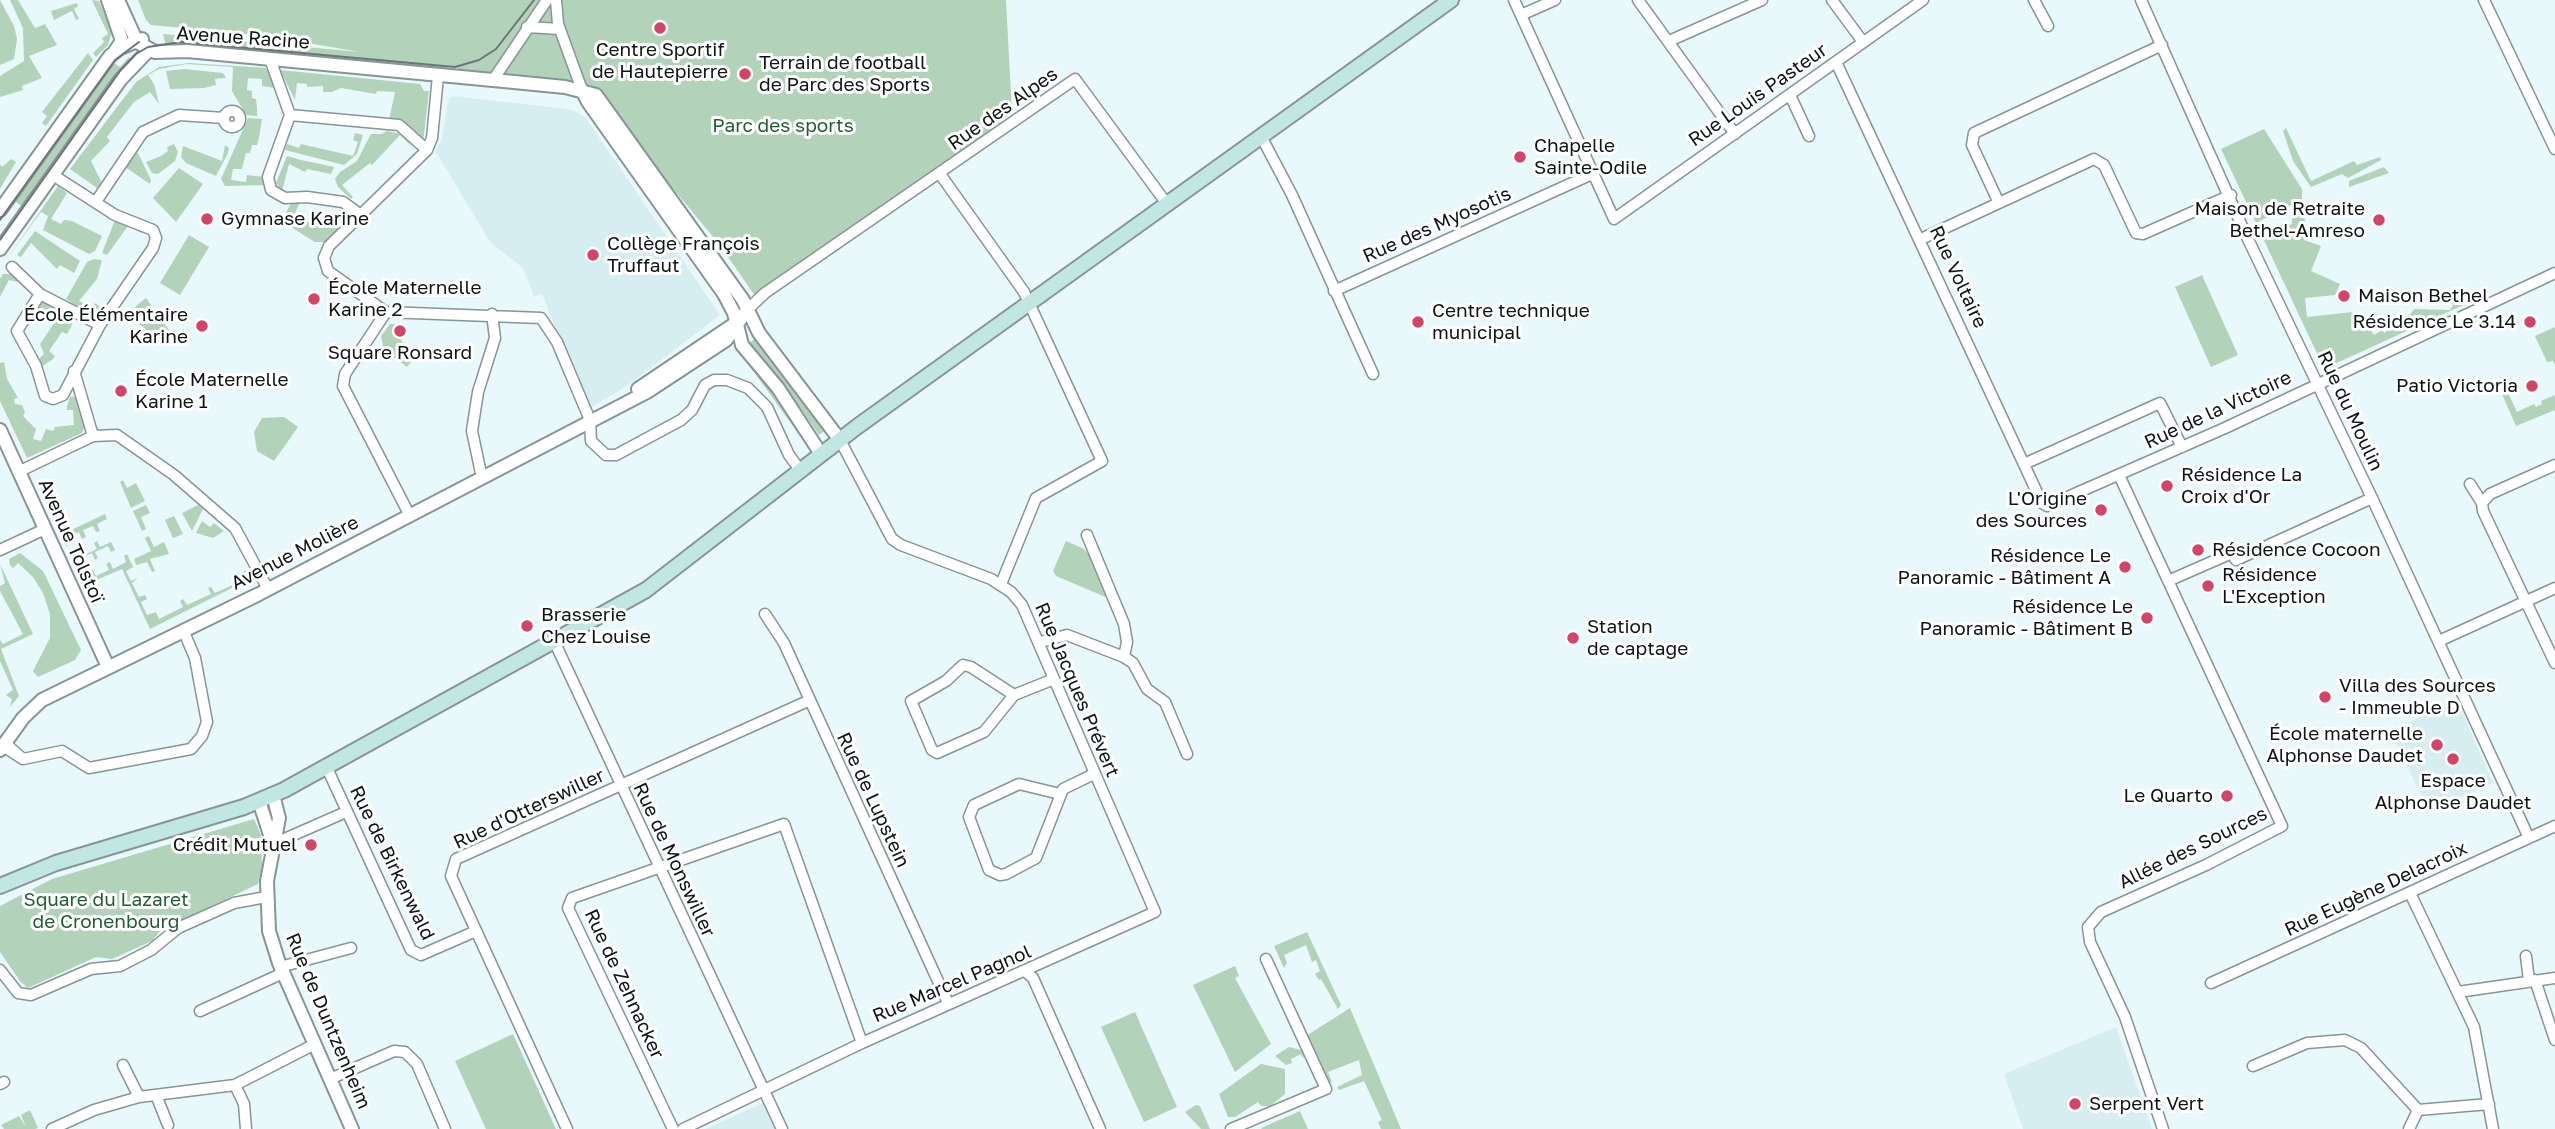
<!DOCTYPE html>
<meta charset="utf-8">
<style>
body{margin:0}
canvas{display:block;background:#e9f8fb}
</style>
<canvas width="2555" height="1129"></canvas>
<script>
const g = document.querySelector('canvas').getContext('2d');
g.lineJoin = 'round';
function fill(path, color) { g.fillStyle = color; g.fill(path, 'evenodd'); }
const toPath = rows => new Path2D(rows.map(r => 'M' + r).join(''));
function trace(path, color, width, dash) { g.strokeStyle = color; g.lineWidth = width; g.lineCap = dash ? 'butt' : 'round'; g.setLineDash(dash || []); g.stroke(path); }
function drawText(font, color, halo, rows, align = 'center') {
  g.font = font + ' "Golos Text",sans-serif'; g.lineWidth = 6; g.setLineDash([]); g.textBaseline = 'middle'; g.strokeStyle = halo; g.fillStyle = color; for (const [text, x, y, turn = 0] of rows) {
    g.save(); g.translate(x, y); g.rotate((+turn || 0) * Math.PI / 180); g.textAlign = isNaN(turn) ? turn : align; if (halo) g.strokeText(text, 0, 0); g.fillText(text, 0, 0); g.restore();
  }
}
fill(toPath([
 [453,96,559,108,575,111,586,118,720,315,627,386,588,409,542,294,534,296,523,268,490,242,435,150,441,142,449,98],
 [2457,700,2493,783,2429,812,2390,731],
 [2116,1027,2152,1129,2023,1129,2004,1074],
 [771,1099,785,1129,706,1129]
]), '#d6eef2');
fill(toPath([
 [0,0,14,26,17,39,14,59,0,65],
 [10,0,18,0,35,28,45,24,57,45,29,56,42,78,22,86,23,90,0,97,0,76,24,61,23,28],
 [92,0,99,1,112,32,108,45,96,57,93,53,104,42,102,38,108,34],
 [138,0,1006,0,1012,113,938,170,755,296,719,244,587,85,481,71,458,71,458,68,448,66,447,71,183,44,166,46,163,34,360,52,266,36,151,25,146,20],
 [77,3,78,6,74,9,79,19,76,20,72,11,54,20,51,11],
 [88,53,93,60,46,126,42,123,47,116,42,112],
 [129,57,133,62,25,209,12,199,111,61,120,67],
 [189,63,266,68,275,88,262,86,262,79,248,78,247,90,252,91,252,98,256,99,257,108,257,116,246,115,232,91,233,67,186,64,159,69,148,75,154,84,159,104,150,92,134,102,107,137,110,141,91,161,102,183,97,188,70,169,136,82,159,67],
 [184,69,223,73,226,78,215,79,216,85,204,88,170,89,166,71],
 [280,70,420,84,424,91,429,91,423,143,389,120,395,92,377,91,376,94,341,88,332,92,323,92,323,86,307,87,307,84,297,83,295,100],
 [248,118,262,119,259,137,257,145,252,145,250,153,246,153,242,169,233,169,231,180,246,182,247,175,265,177,265,185,225,186,221,179],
 [2286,128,2311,181,2354,161,2357,165,2380,157,2381,160,2348,178,2342,174,2311,187,2293,161,2283,131],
 [2264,129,2302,189,2302,199,2256,223,2221,149],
 [387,131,401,134,417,152,400,135,372,165,370,163,342,185,353,197,351,199,338,187,335,179,340,172,357,161,371,134,382,134],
 [355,133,363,135,357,154,344,165,285,150,287,144,299,148,301,144,353,156,358,142,353,140],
 [174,144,178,152,175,161,158,174,152,173,146,162,161,156,168,151,167,147],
 [225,145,229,148,228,153,216,176,186,163,181,157,183,146,222,161],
 [134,152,138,153,151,180,150,184,125,167],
 [287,156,301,160,334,167,331,174,307,169,305,172,289,164,282,191,276,183],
 [11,159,16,162,0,189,0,164,2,167],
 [2384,167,2389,173,2349,187,2349,181],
 [179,168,203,184,176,222,153,198],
 [58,186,67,193,51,219,61,224,64,220,72,221,102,236,95,251,89,254,43,230,48,216,41,212,6,260],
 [292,202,300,202,294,215,315,225,319,219,336,227,343,215,349,219,325,242,315,242,281,221],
 [2303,214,2308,230,2304,240,2321,246,2311,271,2340,284,2335,295,2305,298,2307,317,2352,312,2360,316,2374,335,2382,330,2385,333,2398,316,2407,319,2414,309,2450,310,2455,302,2470,302,2328,367,2321,362,2262,236,2292,224,2292,219],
 [115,220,145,231,142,233,128,226,107,255,102,253],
 [35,231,80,261,74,273,60,265,57,269,31,243,21,257,17,255],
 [189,235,209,247,180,295,160,283],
 [94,259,102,260,97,279,79,301,92,308,95,303,106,311,93,317,66,299,87,262],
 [3,274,15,274,27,284,9,280,0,297,0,279],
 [2202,275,2238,355,2211,367,2175,287],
 [146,298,169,330,160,341,132,318,136,306],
 [42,300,57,308,51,321,34,310],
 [63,310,75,317,71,327,67,334,62,332,49,351,55,356,53,359,41,367,39,359,44,354,40,344],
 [390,324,395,324,402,342,418,353,407,367,384,350,381,336],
 [2555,327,2555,365,2553,361,2547,362,2535,336],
 [756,338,780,373,789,378,826,430,819,435,783,383,774,379,749,343],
 [741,349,803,436,805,443,739,351],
 [4,362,7,379,18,398,14,399,15,404,22,405,25,412,23,416,36,429,33,439,41,441,46,429,53,431,55,427,74,425,73,410,67,410,67,406,70,397,78,396,86,424,82,433,27,458,0,401,0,363],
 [2503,382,2517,412,2534,404,2536,407,2542,404,2541,401,2555,395,2555,410,2516,426,2498,385],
 [284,417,298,427,274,461,257,451,254,432,262,418],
 [123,480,127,488,136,483,145,501,131,508,120,482],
 [146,505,150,513,141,517,146,529,142,531,133,511],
 [198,505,203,509,192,531,182,513],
 [105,514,107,519,97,524,100,531,96,532,93,526,83,530,86,537,82,539,79,532,73,535,75,542,66,546,59,531,60,526,64,525,67,532],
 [174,516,183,534,173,538,165,520],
 [202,521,210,527,214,523,224,531,213,538,196,533],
 [149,536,154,547,164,542,169,554,150,559,155,571,152,572,147,562,136,565,134,559,151,551,145,538],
 [97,541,100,547,111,542,115,550,111,552,108,546,95,552,98,558,95,560,92,553,85,556,88,572,93,570,96,576,109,570,106,564,110,562,113,569,126,562,124,556,127,554,133,567,126,571,131,581,138,578,132,583,139,597,145,595,147,599,141,602,147,615,156,612,159,619,183,607,180,601,183,599,187,605,211,594,208,588,211,587,215,593,239,582,236,575,251,568,254,577,150,629,122,569,87,584,96,605,93,606,71,556,81,549,84,555,97,549,94,543],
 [1066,541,1084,549,1090,556,1108,598,1056,576,1053,571],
 [20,553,43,571,81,650,75,660,38,677,33,671,50,638,50,614,43,593,33,577,18,563,13,568,10,565,9,559],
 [0,564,33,634,1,649,19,696,10,707,12,699,6,695,13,690,0,661,0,640,3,644,23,634,0,591,0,586,5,583],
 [254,819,261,835,262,866,258,884,161,930,152,941,112,959,96,957,28,988,20,981,0,952,0,906,52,879],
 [1307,932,1341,1005,1338,1009,1321,979,1319,980,1315,974,1320,971,1316,960,1312,962,1306,945,1284,955,1287,963,1284,968,1274,946],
 [1235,966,1239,976,1235,978,1271,1044,1235,1072,1193,985],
 [1350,1008,1401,1129,1381,1129,1378,1122,1382,1120,1364,1081,1339,1090,1337,1087,1362,1075,1359,1060,1328,1072,1332,1082,1328,1083,1306,1036],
 [1135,1012,1177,1107,1144,1122,1101,1027],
 [513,1034,556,1129,557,1129,486,1129,455,1061],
 [1289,1047,1301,1050,1305,1055,1303,1058,1301,1054,1291,1059,1292,1063,1286,1065,1275,1056],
 [1261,1064,1285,1069,1285,1094,1270,1106,1261,1106,1258,1102,1235,1117,1228,1117,1219,1094],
 [1196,1105,1200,1106,1210,1129,1201,1129,1185,1112],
 [30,1110,38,1128,35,1129,4,1129,1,1125,19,1116,26,1127,21,1115],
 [1300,1111,1308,1129,1262,1129,1261,1128]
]), '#b2d2b9');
const minor = toPath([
 [556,0,558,24,582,90],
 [1514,0,1614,219,1923,0],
 [1638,0,1735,134],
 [1832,0,1863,42],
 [2034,0,2048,26],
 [2141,0,2246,235,2372,498,2529,838],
 [2484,0,2555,149],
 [1521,15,1555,0],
 [527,27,560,29],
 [1669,41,1762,0],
 [270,59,290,115,268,177,271,190,285,198,307,197,343,202,361,215],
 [1836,62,2042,503,2047,506,2225,428,2555,273],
 [438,76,432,138,427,150,329,246,324,258,328,271,386,312,541,318,557,342,590,420,591,441,606,455,616,455,681,420,692,410,705,385,714,380,727,380,748,388,767,407,789,455,800,470],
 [493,80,547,0],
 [1790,95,1809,136],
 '224 119a8 8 0 1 1 16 0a8 8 0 1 1-16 0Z',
 [290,115,399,125,427,150],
 [1262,138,1292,195,1373,374],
 [940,174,1024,292,1102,461,1036,498,1001,584],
 [97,200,143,132,179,115,224,118],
 [1998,201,1972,145,1974,133,2162,45],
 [1921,239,2094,159,2104,165,2136,233,2143,234,2231,195],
 [12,267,40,294,100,325,153,248,156,238,153,230,115,215,53,175],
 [1334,291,1592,174],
 [40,294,17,331,36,366,45,396,53,399,63,395,100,325],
 [747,310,765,293,1075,79,1167,204],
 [386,312,345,374,343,386,410,516],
 [74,371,93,436],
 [2024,464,2160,403,2182,447],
 [18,472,93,436,117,435,174,475,235,528,268,589],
 [2119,475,2282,826,2206,865,2101,912,2088,927,2090,942,2125,1017,2163,1129],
 [482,478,472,431,478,392,495,338,492,314],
 [2470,484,2482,503,2490,494,2555,465],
 [2482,503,2483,511,2555,663],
 [1087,535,1124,624,1127,642,1124,657,1133,663,1147,689,1165,702,1187,754],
 [0,550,45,529],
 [2168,581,2232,553,2236,560,2372,498],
 [765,614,784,643,948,1003],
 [2439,641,2555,588],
 [1040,642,1067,635,1124,657],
 [555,643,782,1129],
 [1014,695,984,732,937,753,932,750,911,701,946,681,963,665,971,667,1014,695,1054,679],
 [3,746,23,759,5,743],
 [23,759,62,751,89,768,191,749,202,736,207,722,195,658,184,632],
 [327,768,411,950,421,955,476,931],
 [1060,794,1019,784,974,805,969,817,989,870,1000,875,1006,874,1036,858,1063,789,1094,774],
 [273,844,346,812],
 [2410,893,2474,1027,2493,1129],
 [2526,956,2529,981],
 [280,967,351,948],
 [0,970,18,993,31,995,91,969,120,966,151,950,178,928,234,903,266,897],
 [1026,972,1033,978,1100,1129],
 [2535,980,2555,1040],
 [2211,983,2555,826],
 [2458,992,2555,978],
 [200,1011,283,973],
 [123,1065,139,1097],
 [2253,1066,2307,1043,2345,1040,2361,1048,2418,1110,2489,1104],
 [330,1079,394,1051,405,1052,417,1064,445,1129],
 [0,1084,4,1082],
 [235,1085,244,1104,246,1129],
 [156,1095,168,1125],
 [52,1129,94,1110,139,1097,235,1085,315,1044],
 [567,1129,451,876,456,859,808,701],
 [673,1129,568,908,572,898,784,824,862,1043],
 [683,1129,862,1043,1155,912,1022,605,1011,592,991,579,901,545,892,539,840,440],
 [1231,1129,1326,1089,1266,959],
 [2409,1129,2418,1110]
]);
const tertiary = toPath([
 [108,0,122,41,115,51],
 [118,0,137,42,155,52,187,51,514,82,565,87,596,95,743,300,759,333,840,440],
 [582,90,588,102,724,294,734,313,742,345,778,388,821,454],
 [0,210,110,56,120,48,142,39],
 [0,249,121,79,148,51],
 [638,389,736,323],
 [0,430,108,667],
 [0,750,23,718,42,700,259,594,647,392,726,340,747,310],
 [273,795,279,818,267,881,269,931,279,963,352,1129],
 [259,801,273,844]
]);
const secondary = toPath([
 [0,886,56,863,244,807,284,790,646,590,858,426,1451,0]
]);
trace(minor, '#879498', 13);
trace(tertiary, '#879498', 16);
trace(secondary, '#879498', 18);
trace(minor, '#fff', 10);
trace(tertiary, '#fff', 12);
trace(secondary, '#c1e7e2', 14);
trace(toPath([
 [0,220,115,60,139,42],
 [0,240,120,71,136,54,148,47,181,42,455,67,479,60,496,49,534,0]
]), '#6b7476', 2);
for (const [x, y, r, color] of [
 [660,28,7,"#d34467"],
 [745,74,7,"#d34467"],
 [1520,157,7,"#d34467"],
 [207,219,7,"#d34467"],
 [2379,220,7,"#d34467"],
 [593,255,7,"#d34467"],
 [2344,296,7,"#d34467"],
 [314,299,7,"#d34467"],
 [1418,322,7,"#d34467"],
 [2530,322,7,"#d34467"],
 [202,326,7,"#d34467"],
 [400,331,7,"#d34467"],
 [2532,386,7,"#d34467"],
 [121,391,7,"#d34467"],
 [2167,486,7,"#d34467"],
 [2101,510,7,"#d34467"],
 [2198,550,7,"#d34467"],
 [2125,567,7,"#d34467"],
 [2208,586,7,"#d34467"],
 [2147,618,7,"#d34467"],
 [527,626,7,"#d34467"],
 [1573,638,7,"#d34467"],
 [2325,697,7,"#d34467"],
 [2437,745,7,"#d34467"],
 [2453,759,7,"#d34467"],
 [2227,796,7,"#d34467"],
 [311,845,7,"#d34467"],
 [2075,1104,7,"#d34467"]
]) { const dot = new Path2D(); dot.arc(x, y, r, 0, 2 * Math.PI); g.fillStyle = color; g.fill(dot); trace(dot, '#fff', 2.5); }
drawText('19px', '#0e1314', '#fff', [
 ["Avenue Racine",243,38,4],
 ["Rue Louis Pasteur",1758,95,-35],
 ["Rue des Alpes",1003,109,-35],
 ["Rue des Myosotis",1437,225,-24],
 ["Rue Voltaire",1958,277,65],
 ["Rue de la Victoire",2218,410,-25],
 ["Rue du Moulin",2350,411,65],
 ["Avenue Tolstoï",71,541,66],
 ["Avenue Molière",295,553,-27],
 ["Rue Jacques Prévert",1077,690,67],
 ["Rue de Lupstein",873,800,65],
 ["Rue d'Otterswiller",529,809,-25],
 ["Allée des Sources",2193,848,-26],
 ["Rue de Monswiller",674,860,65],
 ["Rue de Birkenwald",392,863,64],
 ["Rue Eugène Delacroix",2376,889,-25],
 ["Rue de Zehnacker",624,984,65],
 ["Rue Marcel Pagnol",952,984,-23],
 ["Rue de Duntzenheim",328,1021,67]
]);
drawText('19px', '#0e1314', '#fff', [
 ["Centre Sportif",660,50,"center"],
 ["de Hautepierre",660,72,"center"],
 ["Terrain de football",759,63],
 ["de Parc des Sports",759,85],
 ["Chapelle",1534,146],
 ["Sainte-Odile",1534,168],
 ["Maison de Retraite",2365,209,"right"],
 ["Bethel-Amreso",2365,231,"right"],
 ["Gymnase Karine",221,219],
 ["Collège François",607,244],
 ["Truffaut",607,266],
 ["École Maternelle",328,288],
 ["Karine 2",328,310],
 ["Maison Bethel",2358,296],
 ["Centre technique",1432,311],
 ["municipal",1432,333],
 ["École Élémentaire",188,315,"right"],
 ["Karine",188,337,"right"],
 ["Résidence Le 3.14",2516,322,"right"],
 ["Square Ronsard",400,353,"center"],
 ["École Maternelle",135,380],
 ["Karine 1",135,402],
 ["Patio Victoria",2518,386,"right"],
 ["Résidence La",2181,475],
 ["Croix d'Or",2181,497],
 ["L'Origine",2087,499,"right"],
 ["des Sources",2087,521,"right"],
 ["Résidence Cocoon",2212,550],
 ["Résidence Le",2111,556,"right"],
 ["Panoramic - Bâtiment A",2111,578,"right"],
 ["Résidence",2222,575],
 ["L'Exception",2222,597],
 ["Résidence Le",2133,607,"right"],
 ["Panoramic - Bâtiment B",2133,629,"right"],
 ["Brasserie",541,615],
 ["Chez Louise",541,637],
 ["Station",1587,627],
 ["de captage",1587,649],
 ["Villa des Sources",2339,686],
 ["- Immeuble D",2339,708],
 ["École maternelle",2423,734,"right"],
 ["Alphonse Daudet",2423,756,"right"],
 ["Espace",2453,781,"center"],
 ["Alphonse Daudet",2453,803,"center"],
 ["Le Quarto",2213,796,"right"],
 ["Crédit Mutuel",297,845,"right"],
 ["Serpent Vert",2089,1104]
], 'left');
drawText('19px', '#215c34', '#fff', [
 ["Parc des sports",783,126],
 ["Square du Lazaret",106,900],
 ["de Cronenbourg",106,922]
]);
</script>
